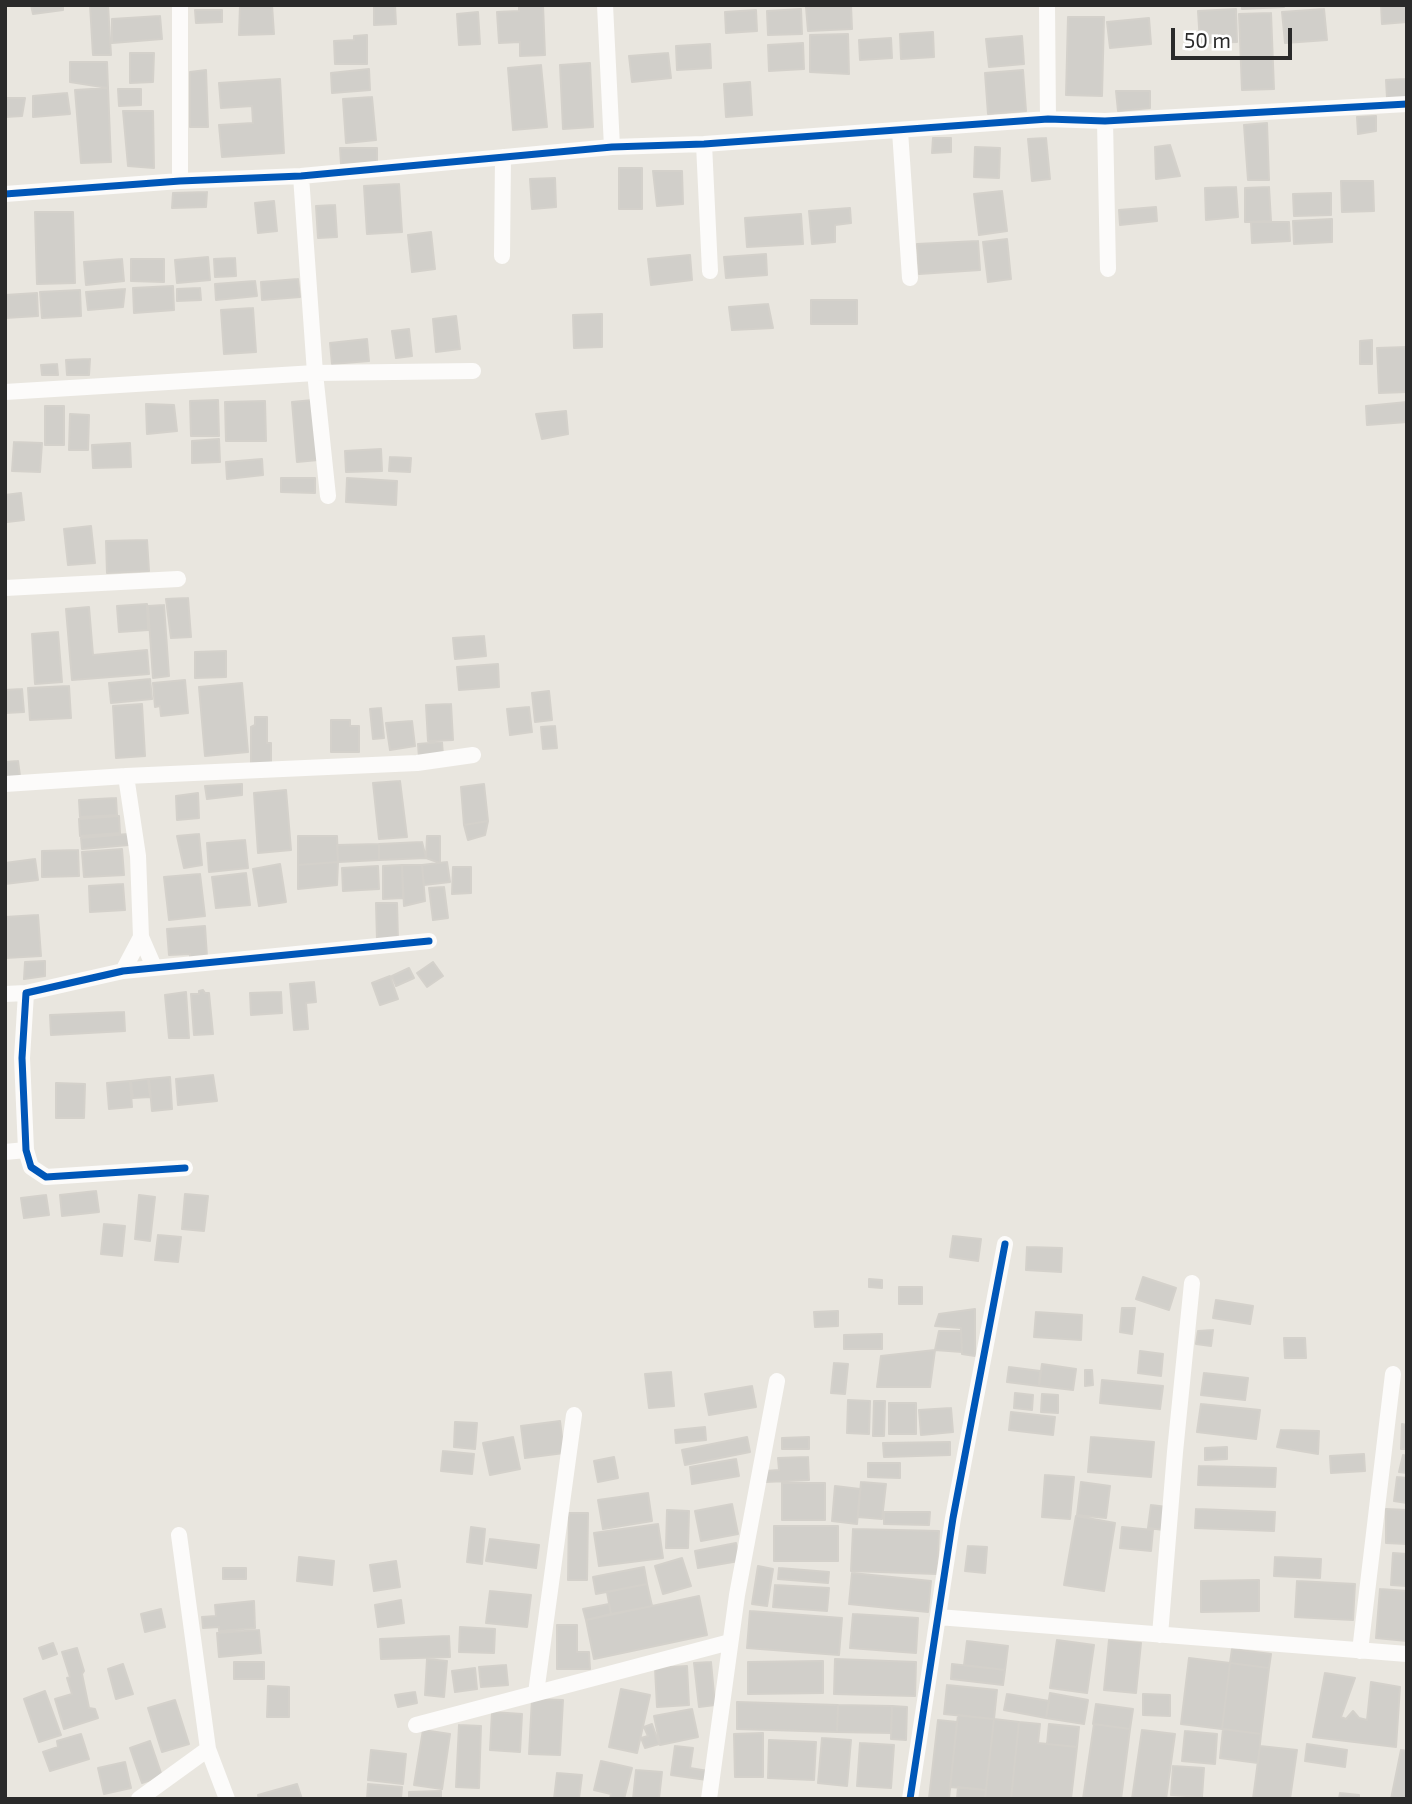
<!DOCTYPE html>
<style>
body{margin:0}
#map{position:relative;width:1412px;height:1804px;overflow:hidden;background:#e9e6df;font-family:"Exo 2",sans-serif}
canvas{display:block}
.frame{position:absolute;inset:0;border:7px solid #2a2a2a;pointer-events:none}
.scale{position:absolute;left:1171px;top:28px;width:121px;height:32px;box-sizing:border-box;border:4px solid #2a2a2a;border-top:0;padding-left:9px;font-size:21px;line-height:24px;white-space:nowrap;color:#2a2a2a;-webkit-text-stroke:5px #fff;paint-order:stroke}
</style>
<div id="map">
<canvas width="1412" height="1804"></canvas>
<div class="frame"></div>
<div class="scale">50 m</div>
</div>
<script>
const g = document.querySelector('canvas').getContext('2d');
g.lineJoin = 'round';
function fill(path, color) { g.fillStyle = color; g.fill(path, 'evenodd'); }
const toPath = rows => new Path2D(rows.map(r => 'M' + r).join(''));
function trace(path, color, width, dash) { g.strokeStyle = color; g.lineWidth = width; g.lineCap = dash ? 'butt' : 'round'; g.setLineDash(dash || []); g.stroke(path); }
const building = toPath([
 [31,5,63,5,63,10,33,14,31,5],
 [90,5,108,5,111,55,93,55,90,5],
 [240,5,272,5,274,34,239,35,240,5],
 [374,5,395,5,396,24,374,25,374,5],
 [519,5,543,5,545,55,520,56,520,42,499,43,497,12,519,11,519,5],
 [851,5,852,29,808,31,806,7,851,5],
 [1242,5,1284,5,1284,7,1242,9,1242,5],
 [1381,5,1407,5,1407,22,1382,24,1381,5],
 [801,9,802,34,768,35,767,11,801,9],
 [1236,9,1237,42,1200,43,1198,11,1236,9],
 [1324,9,1327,40,1285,43,1282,12,1324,9],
 [195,10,222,10,222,22,196,23,195,10],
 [756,10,757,31,726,33,725,12,756,10],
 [478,12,480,44,459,45,457,14,478,12],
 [1271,13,1274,89,1242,90,1239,14,1271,13],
 [160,16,162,39,112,43,112,19,160,16],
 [1068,17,1104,17,1102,96,1066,95,1068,17],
 [1149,18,1151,44,1110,48,1107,22,1149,18],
 [933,32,934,57,901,59,900,34,933,32],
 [848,34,849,74,810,72,810,35,848,34],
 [367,35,367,64,335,64,334,41,354,40,354,36,367,35],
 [1022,36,1024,64,989,67,986,39,1022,36],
 [891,38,892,58,860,60,859,40,891,38],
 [803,43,804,69,769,71,768,45,803,43],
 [710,44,711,68,677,70,676,46,710,44],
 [130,53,154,53,153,82,130,83,130,53],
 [668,53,671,78,632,82,629,56,668,53],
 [70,62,107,62,108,88,70,82,70,62],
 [590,63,593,127,563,129,560,65,590,63],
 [541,65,547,127,513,130,508,68,541,65],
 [369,69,370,90,332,93,331,73,369,69],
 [206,70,208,127,190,127,190,72,206,70],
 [1023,70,1026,111,988,114,985,73,1023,70],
 [280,79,284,153,222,157,219,125,253,123,252,106,221,108,219,83,280,79],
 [1406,79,1407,97,1387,98,1386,80,1406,79],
 [750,82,752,115,726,117,724,84,750,82],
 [108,88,111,162,81,163,75,90,108,88],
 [118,89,141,89,141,105,119,106,118,89],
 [1116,91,1150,91,1150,108,1118,111,1116,91],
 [67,93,70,114,33,117,33,96,67,93],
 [372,97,376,140,346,143,343,99,372,97],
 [5,98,25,98,22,116,5,117,5,98],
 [123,111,153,111,154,168,128,166,123,111],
 [1376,116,1376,131,1358,134,1357,117,1376,116],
 [1267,123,1269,180,1248,180,1244,125,1267,123],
 [933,138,951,138,951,152,932,153,933,138],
 [1046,138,1050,179,1032,181,1028,139,1046,138],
 [1170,145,1180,176,1156,179,1155,147,1170,145],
 [975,147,1000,148,999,178,974,177,975,147],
 [340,148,377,148,377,163,341,164,340,148],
 [619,168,642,168,642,209,619,209,619,168],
 [653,171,682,171,683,204,657,206,653,171],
 [555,178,556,207,532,209,530,179,555,178],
 [1341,181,1373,181,1374,211,1342,212,1341,181],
 [399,184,402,232,367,234,364,186,399,184],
 [1236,187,1238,217,1206,220,1205,188,1236,187],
 [1269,187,1271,221,1245,222,1245,188,1269,187],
 [1002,191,1007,231,979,235,974,194,1002,191],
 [207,192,206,207,172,208,173,193,207,192],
 [1331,193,1331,215,1294,216,1293,194,1331,193],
 [274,201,277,231,258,233,255,203,274,201],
 [335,205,337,237,318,238,316,206,335,205],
 [1156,207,1157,221,1120,225,1119,210,1156,207],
 [850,208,851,223,835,225,835,242,812,244,809,211,850,208],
 [35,212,73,212,75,283,37,284,35,212],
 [801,214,803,244,747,247,745,218,801,214],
 [1332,219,1332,242,1294,244,1293,221,1332,219],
 [1251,222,1289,222,1290,241,1252,243,1251,222],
 [431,232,435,269,412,272,408,235,431,232],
 [1007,239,1011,279,988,282,983,242,1007,239],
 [978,241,980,270,919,274,917,244,978,241],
 [766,254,767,275,726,278,724,257,766,254],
 [690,255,692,280,651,285,648,259,690,255],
 [208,257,210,280,177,283,175,260,208,257],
 [235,258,236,276,215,277,214,259,235,258],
 [122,259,124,281,86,285,84,262,122,259],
 [131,259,164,259,164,282,131,281,131,259],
 [298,279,300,297,262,300,261,282,298,279],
 [255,281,257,296,216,300,215,284,255,281],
 [173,286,174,310,134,313,133,288,173,286],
 [200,288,201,300,177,301,177,289,200,288],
 [125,289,123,307,88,310,86,292,125,289],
 [80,290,81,316,42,318,40,292,80,290],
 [37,293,38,316,5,318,5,295,37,293],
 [811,300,857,300,857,324,811,324,811,300],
 [768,304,773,328,732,330,729,307,768,304],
 [253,308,256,352,224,354,221,310,253,308],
 [602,314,602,347,574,348,573,315,602,314],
 [456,316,460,349,436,352,433,319,456,316],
 [409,329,412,356,396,358,392,331,409,329],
 [367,339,369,361,332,364,330,343,367,339],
 [1372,340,1372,364,1360,364,1360,341,1372,340],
 [1407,347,1407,392,1379,393,1377,348,1407,347],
 [90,359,89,375,67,375,66,360,90,359],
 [57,364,58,375,42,375,41,365,57,364],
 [218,400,219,436,191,436,190,401,218,400],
 [313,400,318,460,297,462,292,402,313,400],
 [265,401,266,441,226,441,225,402,265,401],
 [1407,402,1407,422,1367,425,1366,406,1407,402],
 [146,404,174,405,177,431,147,434,146,404],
 [45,406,64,406,64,445,45,445,45,406],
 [566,411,568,434,542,439,536,414,566,411],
 [70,414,89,415,88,450,69,450,70,414],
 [219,439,220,462,192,463,192,441,219,439],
 [14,442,42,443,40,472,12,471,14,442],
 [130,443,131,467,93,468,92,445,130,443],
 [381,449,382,471,346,472,345,451,381,449],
 [390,457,411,458,410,472,389,471,390,457],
 [262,459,263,475,227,479,226,462,262,459],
 [281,478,315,478,315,493,281,492,281,478],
 [347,478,397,481,396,505,346,502,347,478],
 [21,493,24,520,7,522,5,495,21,493],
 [91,526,95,563,68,565,64,529,91,526],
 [147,540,149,571,107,573,106,541,147,540],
 [188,598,191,637,171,638,166,599,188,598],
 [147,604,148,630,119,632,117,606,147,604],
 [164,605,169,676,153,678,148,606,164,605],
 [89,607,93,655,147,650,149,674,72,680,66,609,89,607],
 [58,632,62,682,35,684,32,634,58,632],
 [484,636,486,656,455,659,453,638,484,636],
 [226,651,226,677,195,678,195,652,226,651],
 [498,664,499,687,459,690,457,667,498,664],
 [150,679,152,699,111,703,109,683,150,679],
 [185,680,188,713,161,716,160,706,155,707,153,683,185,680],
 [242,683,248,752,205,756,199,687,242,683],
 [69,686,71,718,30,720,28,688,69,686],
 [22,689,24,712,5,713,5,690,22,689],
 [549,691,552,720,535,722,532,693,549,691],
 [142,704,145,756,116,758,113,706,142,704],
 [451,704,453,740,428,741,426,705,451,704],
 [529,707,532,732,510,735,507,709,529,707],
 [381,708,384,738,373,739,370,709,381,708],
 [255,717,267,717,267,743,271,743,271,763,251,763,251,727,255,725,255,717],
 [331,720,350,720,350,726,359,726,359,752,331,752,331,720],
 [412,721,415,746,390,750,386,723,412,721],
 [555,726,557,748,543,749,541,727,555,726],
 [442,742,443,756,419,758,418,744,442,742],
 [18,761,20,776,5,778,5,762,18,761],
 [400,781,407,837,379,839,373,783,400,781],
 [242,784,242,795,207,799,205,786,242,784],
 [484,784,488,821,464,825,461,787,484,784],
 [286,790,291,850,258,853,254,793,286,790],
 [198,793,199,818,177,820,176,796,198,793],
 [116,798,117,815,80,817,79,800,116,798],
 [119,816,120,833,80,836,79,819,119,816],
 [488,821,485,835,468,840,464,825,488,821],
 [128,834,129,845,82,849,81,838,128,834],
 [199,834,202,865,184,868,177,836,199,834],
 [298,836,337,836,338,862,298,865,298,836],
 [427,836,440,836,440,863,426,858,427,836],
 [245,840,248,868,209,872,207,843,245,840],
 [422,842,426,858,379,860,379,844,422,842],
 [379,844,379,860,338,862,337,845,379,844],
 [122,849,124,875,84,877,82,852,122,849],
 [78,850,79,876,42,877,42,851,78,850],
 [35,859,38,880,5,884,5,863,35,859],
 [338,862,337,885,298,889,298,865,338,862],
 [447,862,450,882,424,885,422,865,447,862],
 [280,864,286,902,259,906,253,869,280,864],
 [402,865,403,898,383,899,383,866,402,865],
 [402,865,422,865,425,901,404,906,402,865],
 [378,866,379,889,343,891,342,868,378,866],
 [453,867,471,867,471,893,452,894,453,867],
 [246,873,250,905,216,908,212,877,246,873],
 [200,874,205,916,169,920,164,877,200,874],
 [123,884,125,910,90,912,89,886,123,884],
 [444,887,448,918,433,920,429,888,444,887],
 [376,903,397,903,398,940,377,940,376,903],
 [38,915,41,956,5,958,5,917,38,915],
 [205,926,207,957,190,958,190,954,169,955,167,929,205,926],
 [45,961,45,976,24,979,25,962,45,961],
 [433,962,443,976,427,987,417,973,433,962],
 [409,968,414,978,396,986,392,976,409,968],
 [390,976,398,999,380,1005,372,983,390,976],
 [314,982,316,1002,306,1003,308,1029,294,1030,290,984,314,982],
 [203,990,205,993,209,993,213,1034,194,1035,191,994,199,994,199,991,203,990],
 [186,992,189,1038,169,1038,165,995,186,992],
 [281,992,282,1013,251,1015,250,993,281,992],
 [124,1012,125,1031,51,1035,50,1015,124,1012],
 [213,1075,217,1101,178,1105,176,1079,213,1075],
 [170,1077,172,1109,152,1111,149,1079,170,1077],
 [148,1079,150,1097,133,1098,131,1081,148,1079],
 [130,1081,132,1107,109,1109,107,1083,130,1081],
 [56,1083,85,1084,84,1118,56,1118,56,1083],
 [96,1191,99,1212,62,1216,60,1195,96,1191],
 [185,1194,208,1196,204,1231,182,1229,185,1194],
 [46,1195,49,1215,24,1218,21,1198,46,1195],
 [139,1195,155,1197,150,1241,135,1239,139,1195],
 [104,1224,125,1226,122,1256,101,1254,104,1224],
 [158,1235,181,1237,178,1262,155,1260,158,1235],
 [953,1236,981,1239,978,1261,950,1257,953,1236],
 [1027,1247,1062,1248,1061,1272,1026,1270,1027,1247],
 [1143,1277,1176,1288,1169,1310,1136,1299,1143,1277],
 [869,1279,882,1280,882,1288,869,1287,869,1279],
 [899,1287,922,1287,922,1304,899,1304,899,1287],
 [1216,1300,1253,1306,1250,1324,1213,1318,1216,1300],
 [1122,1308,1135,1308,1132,1334,1120,1332,1122,1308],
 [975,1309,975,1356,962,1354,961,1328,935,1326,939,1314,975,1309],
 [838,1311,838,1326,815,1327,814,1312,838,1311],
 [1036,1312,1082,1315,1081,1340,1034,1337,1036,1312],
 [1213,1330,1211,1346,1196,1344,1198,1331,1213,1330],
 [939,1331,961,1331,962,1352,935,1350,939,1331],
 [882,1334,882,1349,844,1349,844,1335,882,1334],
 [1284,1338,1305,1338,1306,1358,1285,1358,1284,1338],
 [935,1350,930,1387,877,1387,881,1356,935,1350],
 [1140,1351,1163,1354,1161,1376,1138,1373,1140,1351],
 [834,1363,848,1364,845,1394,831,1393,834,1363],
 [1042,1364,1076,1369,1073,1390,1039,1386,1042,1364],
 [1009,1367,1040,1371,1039,1386,1007,1382,1009,1367],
 [1085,1370,1092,1370,1093,1385,1085,1386,1085,1370],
 [671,1372,674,1406,649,1408,645,1374,671,1372],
 [1204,1373,1248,1378,1245,1400,1201,1395,1204,1373],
 [1102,1380,1163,1386,1160,1409,1100,1403,1102,1380],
 [752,1386,756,1407,709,1415,705,1394,752,1386],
 [1015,1393,1033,1395,1032,1410,1014,1408,1015,1393],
 [1042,1394,1058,1395,1058,1413,1041,1412,1042,1394],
 [848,1400,870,1401,869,1434,847,1433,848,1400],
 [874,1401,885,1401,884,1436,873,1436,874,1401],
 [889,1403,916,1403,916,1434,889,1434,889,1403],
 [1201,1404,1260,1410,1256,1439,1197,1432,1201,1404],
 [951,1408,953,1432,921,1435,919,1410,951,1408],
 [1011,1412,1055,1417,1053,1435,1009,1430,1011,1412],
 [560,1421,564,1453,525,1458,521,1426,560,1421],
 [455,1422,477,1423,475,1449,454,1447,455,1422],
 [1402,1424,1407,1425,1407,1449,1401,1449,1402,1424],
 [705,1427,706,1440,676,1443,675,1430,705,1427],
 [1281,1430,1319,1431,1318,1454,1277,1447,1281,1430],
 [513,1437,520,1469,490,1475,483,1443,513,1437],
 [747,1437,750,1452,685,1465,682,1450,747,1437],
 [809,1437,809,1449,782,1449,782,1438,809,1437],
 [1091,1437,1154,1442,1151,1477,1088,1472,1091,1437],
 [950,1442,950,1455,884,1457,883,1443,950,1442],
 [1227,1447,1227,1459,1205,1460,1205,1448,1227,1447],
 [443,1451,474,1454,472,1474,441,1471,443,1451],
 [1364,1454,1365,1471,1331,1473,1330,1456,1364,1454],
 [1403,1455,1407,1456,1407,1473,1399,1472,1403,1455],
 [614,1457,618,1478,598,1482,594,1461,614,1457],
 [808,1457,809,1480,765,1482,765,1471,779,1470,778,1458,808,1457],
 [736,1459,739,1476,692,1484,690,1467,736,1459],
 [868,1463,900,1463,900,1478,868,1477,868,1463],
 [1199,1466,1276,1468,1275,1487,1198,1485,1199,1466],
 [1045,1475,1074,1477,1070,1519,1042,1517,1045,1475],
 [1397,1477,1407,1478,1407,1503,1394,1501,1397,1477],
 [861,1482,886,1484,882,1519,858,1517,861,1482],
 [1081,1482,1110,1486,1106,1518,1077,1515,1081,1482],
 [782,1483,825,1483,825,1520,782,1520,782,1483],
 [835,1486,860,1489,857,1524,832,1521,835,1486],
 [648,1493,652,1521,603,1529,598,1500,648,1493],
 [732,1504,738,1534,701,1541,695,1511,732,1504],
 [1151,1505,1167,1507,1164,1530,1148,1528,1151,1505],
 [1196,1509,1275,1512,1274,1531,1195,1528,1196,1509],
 [1386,1509,1407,1510,1407,1544,1386,1543,1386,1509],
 [667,1510,689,1511,688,1548,666,1548,667,1510],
 [884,1512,930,1512,929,1525,884,1524,884,1512],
 [569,1513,588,1513,587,1580,568,1580,569,1513],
 [1076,1516,1115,1523,1104,1591,1064,1585,1076,1516],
 [658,1524,663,1558,599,1566,594,1533,658,1524],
 [774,1526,838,1526,838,1561,774,1561,774,1526],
 [471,1527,485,1529,482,1564,467,1562,471,1527],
 [1122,1527,1153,1530,1151,1551,1120,1548,1122,1527],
 [853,1529,939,1531,937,1574,851,1571,853,1529],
 [490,1539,539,1545,536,1568,486,1561,490,1539],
 [736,1543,739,1561,698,1568,695,1551,736,1543],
 [968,1546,987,1547,985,1573,965,1571,968,1546],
 [1393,1553,1407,1554,1407,1586,1391,1585,1393,1553],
 [299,1557,334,1561,332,1585,297,1581,299,1557],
 [1275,1557,1321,1559,1320,1578,1274,1576,1275,1557],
 [682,1558,691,1586,663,1594,655,1566,682,1558],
 [396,1561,400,1587,374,1591,370,1565,396,1561],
 [758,1566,773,1569,767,1606,752,1604,758,1566],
 [644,1567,647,1584,596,1594,593,1577,644,1567],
 [223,1568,246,1568,246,1579,223,1579,223,1568],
 [779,1568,829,1572,828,1583,778,1579,779,1568],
 [852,1573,931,1581,928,1612,849,1604,852,1573],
 [1259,1580,1259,1611,1201,1612,1201,1581,1259,1580],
 [1297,1581,1355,1584,1353,1620,1295,1617,1297,1581],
 [647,1584,652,1606,611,1614,607,1592,647,1584],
 [775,1585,829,1588,827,1611,773,1607,775,1585],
 [1380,1589,1407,1591,1407,1641,1376,1638,1380,1589],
 [490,1591,531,1595,527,1627,486,1623,490,1591],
 [699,1596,707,1635,594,1659,586,1620,699,1596],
 [401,1600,404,1623,378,1627,375,1605,401,1600],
 [254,1601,255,1628,219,1631,219,1627,203,1628,202,1617,216,1616,215,1605,254,1601],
 [609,1604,611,1614,586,1620,583,1609,609,1604],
 [161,1609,165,1627,145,1632,141,1614,161,1609],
 [750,1611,842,1618,839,1655,747,1648,750,1611],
 [853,1614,918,1618,916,1653,850,1648,853,1614],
 [557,1625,577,1625,577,1652,589,1652,590,1669,557,1669,557,1625],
 [460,1627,495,1629,494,1653,459,1652,460,1627],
 [259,1630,261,1653,219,1657,217,1633,259,1630],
 [449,1636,450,1657,381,1659,380,1639,449,1636],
 [1057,1640,1094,1645,1087,1693,1050,1688,1057,1640],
 [1109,1640,1141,1643,1136,1693,1104,1690,1109,1640],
 [967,1641,1008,1646,1005,1670,964,1665,967,1641],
 [53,1643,57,1654,43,1659,39,1648,53,1643],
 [77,1648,84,1671,82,1674,89,1708,95,1709,98,1718,64,1729,55,1699,72,1694,67,1678,70,1677,62,1652,77,1648],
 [1232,1649,1271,1654,1269,1668,1230,1663,1232,1649],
 [1189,1658,1230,1663,1222,1729,1181,1724,1189,1658],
 [427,1659,447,1661,444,1697,425,1695,427,1659],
 [835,1659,916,1662,915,1696,834,1694,835,1659],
 [823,1661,823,1693,748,1694,748,1662,823,1661],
 [234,1662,264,1662,264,1679,234,1679,234,1662],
 [711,1662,715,1705,699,1707,694,1663,711,1662],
 [1230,1663,1269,1668,1261,1734,1222,1729,1230,1663],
 [123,1664,133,1694,116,1699,108,1669,123,1664],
 [952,1664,1005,1670,1003,1685,951,1679,952,1664],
 [506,1665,508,1685,481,1687,479,1667,506,1665],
 [687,1666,689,1705,657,1707,655,1668,687,1666],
 [475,1668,477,1689,455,1692,452,1671,475,1668],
 [1325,1673,1355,1678,1341,1717,1346,1719,1353,1711,1359,1718,1367,1720,1371,1682,1400,1687,1396,1747,1313,1737,1325,1673],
 [947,1685,997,1690,994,1719,944,1714,947,1685],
 [268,1686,289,1687,289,1717,267,1717,268,1686],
 [621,1689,650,1695,637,1753,609,1747,621,1689],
 [45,1691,61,1735,39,1742,24,1699,45,1691],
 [415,1692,417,1703,398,1707,395,1695,415,1692],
 [1050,1693,1088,1700,1084,1724,1046,1718,1050,1693],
 [1007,1694,1049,1701,1046,1718,1004,1710,1007,1694],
 [1143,1694,1170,1695,1170,1716,1143,1715,1143,1694],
 [532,1699,563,1700,560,1755,529,1754,532,1699],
 [175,1700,189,1744,162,1752,148,1708,175,1700],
 [737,1702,838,1705,837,1732,737,1729,737,1702],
 [1096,1704,1133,1709,1130,1729,1093,1724,1096,1704],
 [838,1705,892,1706,891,1733,837,1732,838,1705],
 [892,1706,907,1707,906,1740,891,1739,892,1706],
 [692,1709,698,1737,660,1745,654,1716,692,1709],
 [492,1712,522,1714,520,1752,490,1750,492,1712],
 [958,1715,994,1719,986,1790,950,1787,958,1715],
 [994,1719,1019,1722,1011,1799,985,1798,994,1719],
 [938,1720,957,1722,949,1799,929,1798,938,1720],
 [1019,1722,1040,1724,1038,1743,1077,1747,1071,1799,1011,1799,1019,1722],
 [652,1724,659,1744,645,1748,641,1738,648,1736,644,1727,652,1724],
 [1049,1724,1079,1727,1077,1747,1047,1744,1049,1724],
 [1094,1724,1130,1729,1121,1799,1083,1799,1094,1724],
 [459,1725,481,1726,479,1788,456,1787,459,1725],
 [1223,1729,1261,1734,1258,1763,1220,1758,1223,1729],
 [423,1730,450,1734,442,1789,414,1785,423,1730],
 [1142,1730,1175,1734,1166,1799,1132,1799,1142,1730],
 [1185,1731,1217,1734,1215,1764,1182,1761,1185,1731],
 [763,1733,763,1777,735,1777,734,1734,763,1733],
 [81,1734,89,1759,50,1771,43,1752,58,1747,57,1741,81,1734],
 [822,1738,851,1740,847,1786,818,1783,822,1738],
 [769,1740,816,1742,814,1780,768,1778,769,1740],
 [150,1741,162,1776,142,1783,130,1748,150,1741],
 [860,1743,894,1745,891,1788,857,1786,860,1743],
 [1307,1744,1347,1750,1345,1767,1305,1761,1307,1744],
 [675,1746,693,1748,690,1768,708,1771,707,1780,671,1775,675,1746],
 [1260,1746,1297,1750,1290,1799,1253,1799,1260,1746],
 [371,1750,406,1754,403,1784,368,1780,371,1750],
 [1401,1750,1407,1751,1407,1799,1391,1799,1401,1750],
 [601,1761,632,1768,624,1799,610,1799,611,1794,594,1790,601,1761],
 [125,1762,131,1788,104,1794,98,1768,125,1762],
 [1173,1766,1204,1768,1202,1797,1171,1795,1173,1766],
 [636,1770,662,1772,659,1799,633,1799,636,1770],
 [557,1773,582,1775,579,1799,554,1799,557,1773],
 [297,1784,302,1799,259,1799,258,1795,297,1784],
 [368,1784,402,1787,401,1799,367,1799,368,1784],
 [958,1787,986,1790,985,1799,957,1799,958,1787],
 [441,1791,441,1799,409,1799,409,1792,441,1791],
 [1340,1793,1359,1795,1359,1799,1339,1799,1340,1793]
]);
fill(building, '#d1cfca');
trace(building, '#d4d1cb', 2);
trace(toPath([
 [180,5,180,181],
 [605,5,612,147],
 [1047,5,1048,119],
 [1105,121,1108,269],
 [900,131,910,278],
 [704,144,710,271],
 [301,176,315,373,328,496],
 [5,194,180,181,301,176,612,147,704,144,1048,119,1105,121,1407,104],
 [502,256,503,157],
 [5,392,315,373,473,371],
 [5,588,178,579],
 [126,776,138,856,141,937,154,967],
 [5,784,126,776,417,763,473,755],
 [123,971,141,937],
 [5,994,26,993],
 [5,1152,26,1150],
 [185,1168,46,1177,31,1167,26,1150,22,1058,26,993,123,971,429,941],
 [179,1535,208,1749,227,1799],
 [938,1617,1407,1654],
 [1160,1635,1175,1452,1192,1283],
 [1360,1651,1393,1374],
 [536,1693,574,1415],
 [416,1725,730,1642],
 [139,1799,208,1749],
 [709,1799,737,1595,777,1381],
 [910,1799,953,1518,1005,1244]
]), '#fcfbfa', 16);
trace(toPath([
 [5,194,180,181,301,176,612,147,704,144,1048,119,1105,121,1407,104],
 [185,1168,46,1177,31,1167,26,1150,22,1058,26,993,123,971,429,941],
 [910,1799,953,1518,1005,1244]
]), '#0057b8', 7);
</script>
